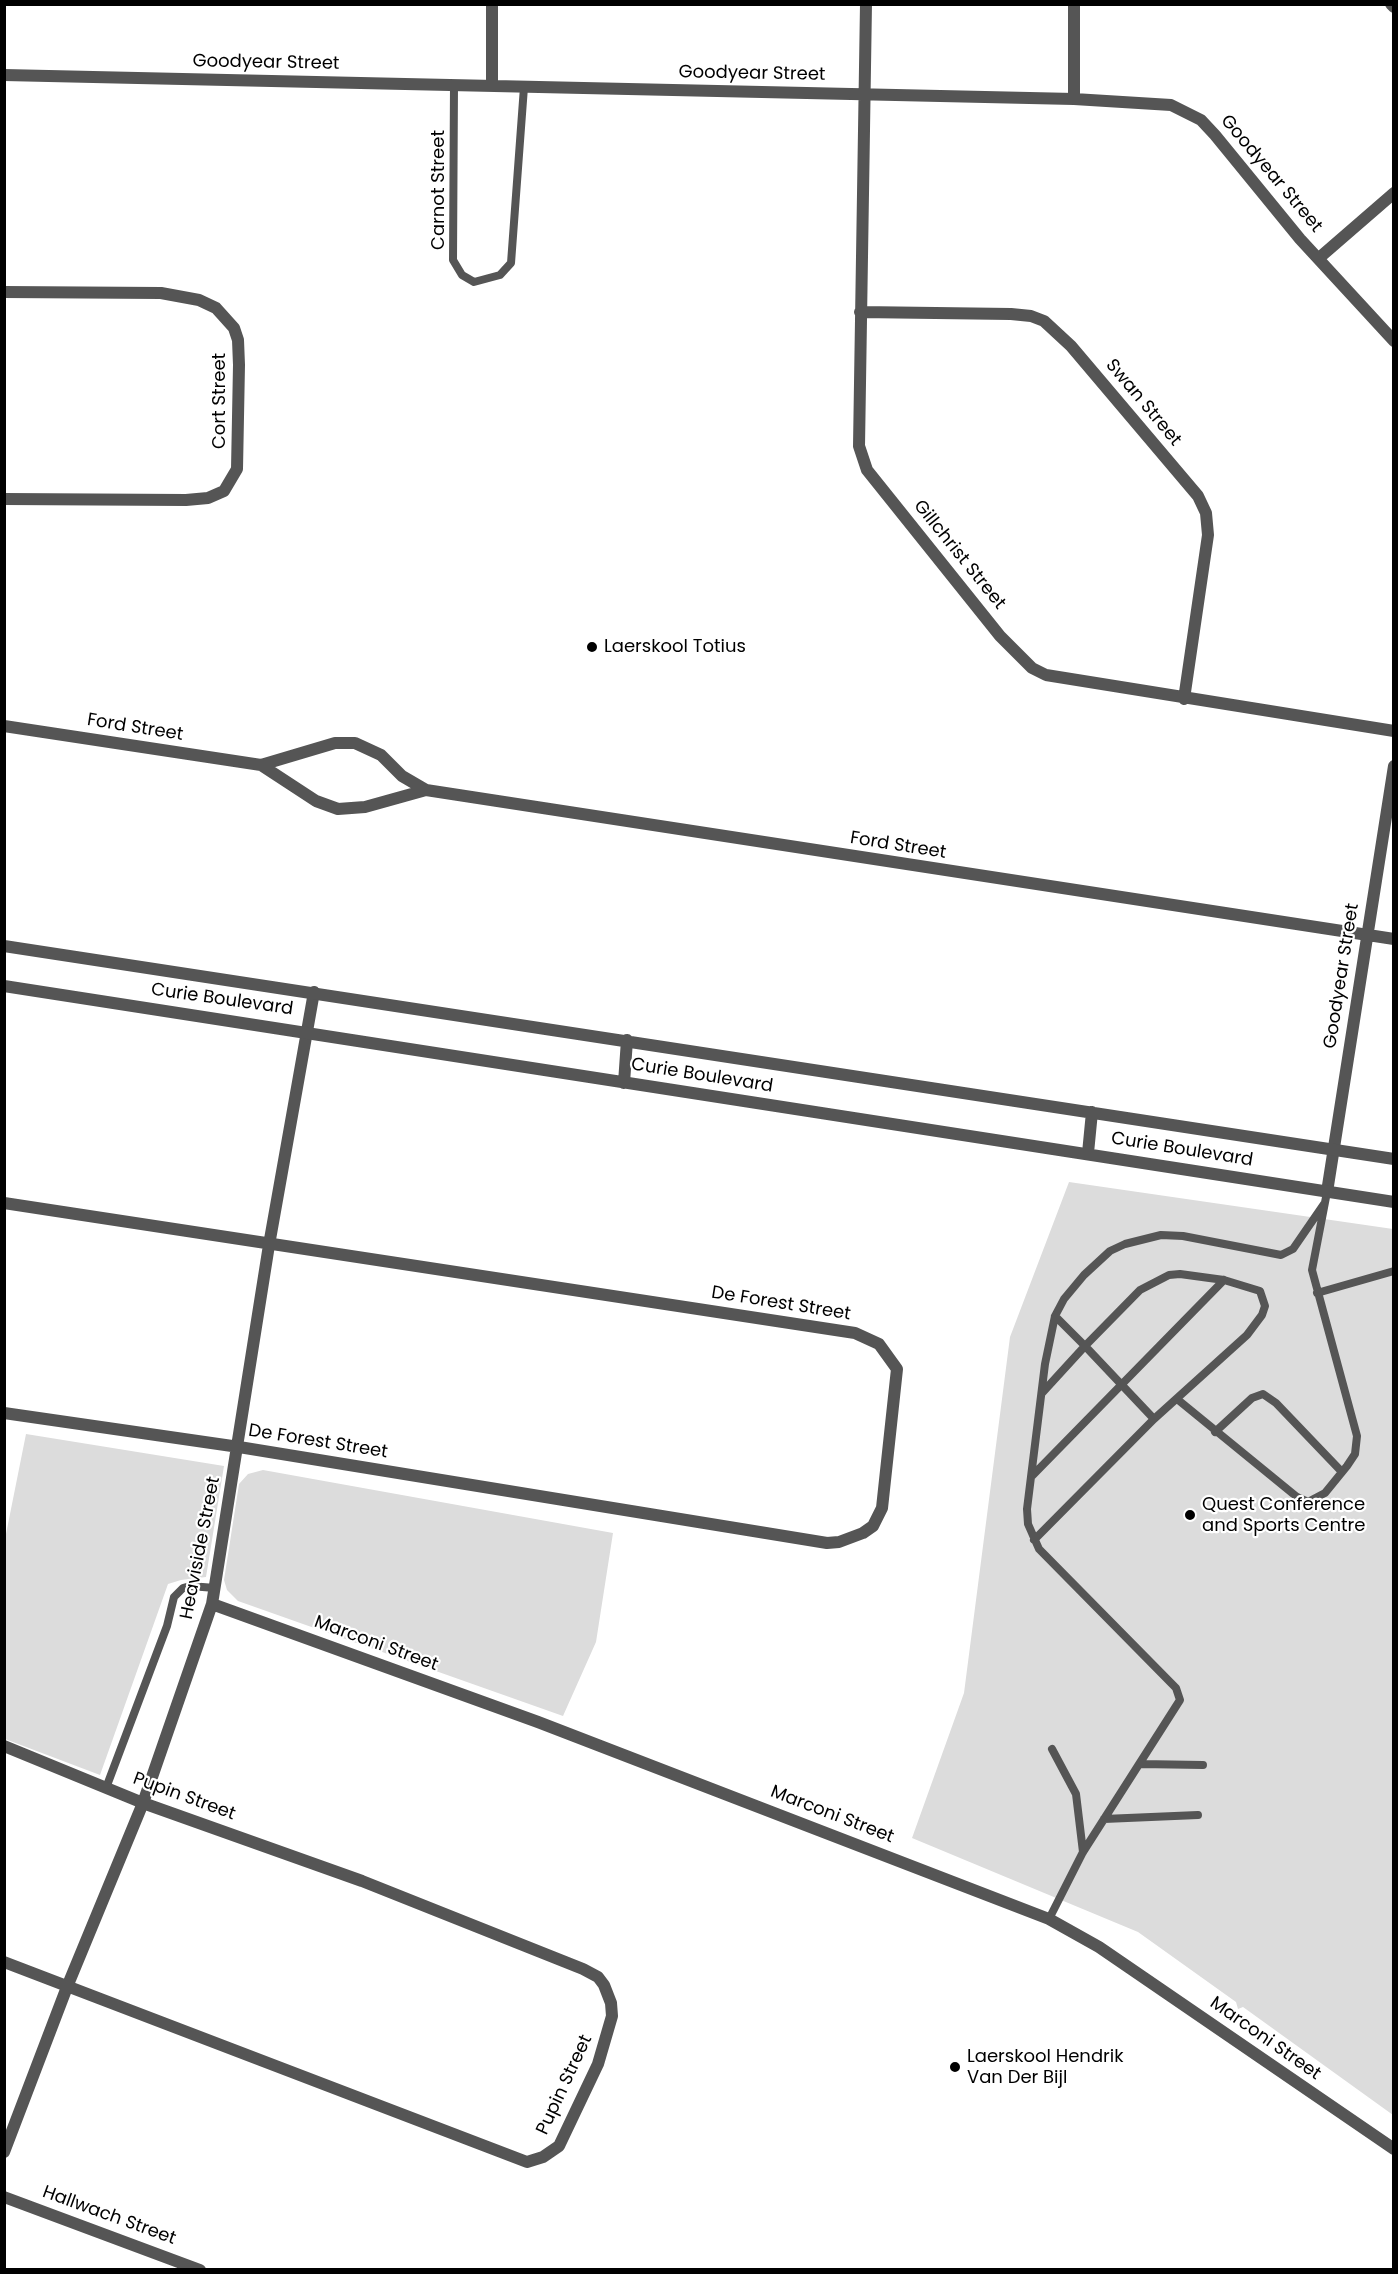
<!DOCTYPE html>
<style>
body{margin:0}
#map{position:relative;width:1398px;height:2274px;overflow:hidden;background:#fff;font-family:Poppins,sans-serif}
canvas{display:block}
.frame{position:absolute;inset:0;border:6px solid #000;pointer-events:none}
</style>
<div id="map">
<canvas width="1398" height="2274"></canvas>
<div class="frame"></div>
</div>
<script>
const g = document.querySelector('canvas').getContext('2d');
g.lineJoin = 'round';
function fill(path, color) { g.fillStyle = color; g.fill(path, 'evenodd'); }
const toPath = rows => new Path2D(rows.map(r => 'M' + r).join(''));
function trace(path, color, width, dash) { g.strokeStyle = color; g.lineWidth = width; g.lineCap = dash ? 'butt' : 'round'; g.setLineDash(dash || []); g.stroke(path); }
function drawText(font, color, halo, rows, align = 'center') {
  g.font = font + ' Poppins,sans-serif'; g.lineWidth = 4.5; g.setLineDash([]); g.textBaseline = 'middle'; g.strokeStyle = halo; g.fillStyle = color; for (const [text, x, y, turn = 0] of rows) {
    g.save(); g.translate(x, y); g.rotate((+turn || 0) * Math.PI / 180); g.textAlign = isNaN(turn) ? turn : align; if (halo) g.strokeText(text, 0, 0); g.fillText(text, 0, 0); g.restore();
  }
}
fill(toPath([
 [1069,1182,1393,1229,1393,2115,1243,2007,1238,2009,1236,2002,1138,1932,912,1838,964,1693,1010,1337],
 [26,1434,224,1466,206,1577,181,1580,168,1584,100,1775,5,1739,5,1539],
 [263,1470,613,1533,596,1642,563,1716,238,1601,227,1590,224,1580,239,1484,248,1474]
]), '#dcdcdc');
trace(toPath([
 [454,85,453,260,462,275,474,282,500,275,511,263,524,87],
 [1317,1293,1394,1271],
 [1042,1393,1085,1346,1055,1316],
 [1177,1399,1297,1497,1308,1502,1325,1493,1347,1466,1355,1454,1357,1436,1312,1270,1327,1192],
 [1215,1432,1252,1398,1263,1394,1276,1403,1342,1472],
 [1032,1476,1224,1280],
 [1034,1540,1154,1419,1247,1335,1262,1315,1265,1306,1260,1291,1224,1280,1180,1274,1169,1275,1140,1290,1085,1346,1154,1419],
 [1052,1749,1076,1794,1083,1852],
 [1140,1764,1203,1765],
 [106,1788,167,1626,174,1597,183,1588,190,1586,215,1588],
 [1104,1819,1198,1815],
 [1049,1919,1083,1852,1180,1700,1176,1688,1039,1549,1028,1524,1027,1509,1045,1364,1055,1316,1064,1299,1084,1275,1110,1251,1125,1244,1161,1235,1183,1236,1281,1255,1293,1249,1324,1204]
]), '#555', 8);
trace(toPath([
 [866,4,859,446,867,470,1000,636,1032,668,1046,675,1394,731],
 [1074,4,1074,99],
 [1391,4,1394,7],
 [4,75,1074,99,1171,105,1201,120,1215,135,1300,239,1394,341],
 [492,85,492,4],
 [1319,258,1394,193],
 [4,292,161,293,199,300,216,308,234,328,238,340,239,365,237,469,224,491,208,498,186,500,4,499],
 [860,312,1011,314,1031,316,1044,321,1071,346,1198,496,1206,513,1208,535,1184,699],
 [4,726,261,765,335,743,355,743,381,755,402,776,426,790,1394,939],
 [261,765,316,801,338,809,365,807,426,790],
 [1327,1192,1394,766],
 [4,1203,855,1333,879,1344,897,1369,882,1508,873,1526,863,1533,839,1542,827,1543,239,1447,4,1413],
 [212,1604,538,1722,1049,1919,1099,1947,1394,2149],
 [4,1746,143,1803,362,1881,583,1969,598,1977,604,1985,611,2003,612,2016,598,2064,559,2146,543,2157,527,2162,4,1962],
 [4,2152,67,1987,143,1803,212,1604,269,1245,314,992],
 [4,2197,200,2270]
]), '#555', 12);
trace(toPath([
 [4,946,1394,1159],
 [4,986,1394,1202],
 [624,1083,627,1040],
 [1088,1153,1092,1112]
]), '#555', 12);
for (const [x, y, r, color] of [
 [592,647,6,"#000"],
 [1190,1515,6,"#000"],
 [955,2067,6,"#000"]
]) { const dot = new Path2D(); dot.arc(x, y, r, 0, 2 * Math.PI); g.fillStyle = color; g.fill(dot); trace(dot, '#fff', 2); }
drawText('18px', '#000', '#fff', [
 ["Goodyear Street",266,63,1],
 ["Goodyear Street",752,74,1],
 ["Goodyear Street",1271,174,50],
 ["Carnot Street",439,190,-90],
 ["Cort Street",220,401,-90],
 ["Swan Street",1143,403,50],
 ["Gillchrist Street",959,555,51],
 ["Ford Street",135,728,9],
 ["Ford Street",898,846,9],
 ["Goodyear Street",1342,976,-81],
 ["Curie Boulevard",222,1000,8],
 ["Curie Boulevard",702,1076,9],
 ["Curie Boulevard",1182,1150,9],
 ["De Forest Street",781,1304,9],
 ["De Forest Street",318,1442,9],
 ["Heaviside Street",201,1548,-79],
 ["Marconi Street",376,1644,20],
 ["Pupin Street",184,1797,20],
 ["Marconi Street",832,1815,21],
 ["Marconi Street",1265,2039,35],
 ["Pupin Street",565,2085,-65],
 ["Hallwach Street",109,2216,20]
]);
drawText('18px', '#000', '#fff', [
 ["Laerskool Totius",604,647],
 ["Quest Conference",1202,1505],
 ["and Sports Centre",1202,1526],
 ["Laerskool Hendrik",967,2057],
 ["Van Der Bijl",967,2078]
], 'left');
</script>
